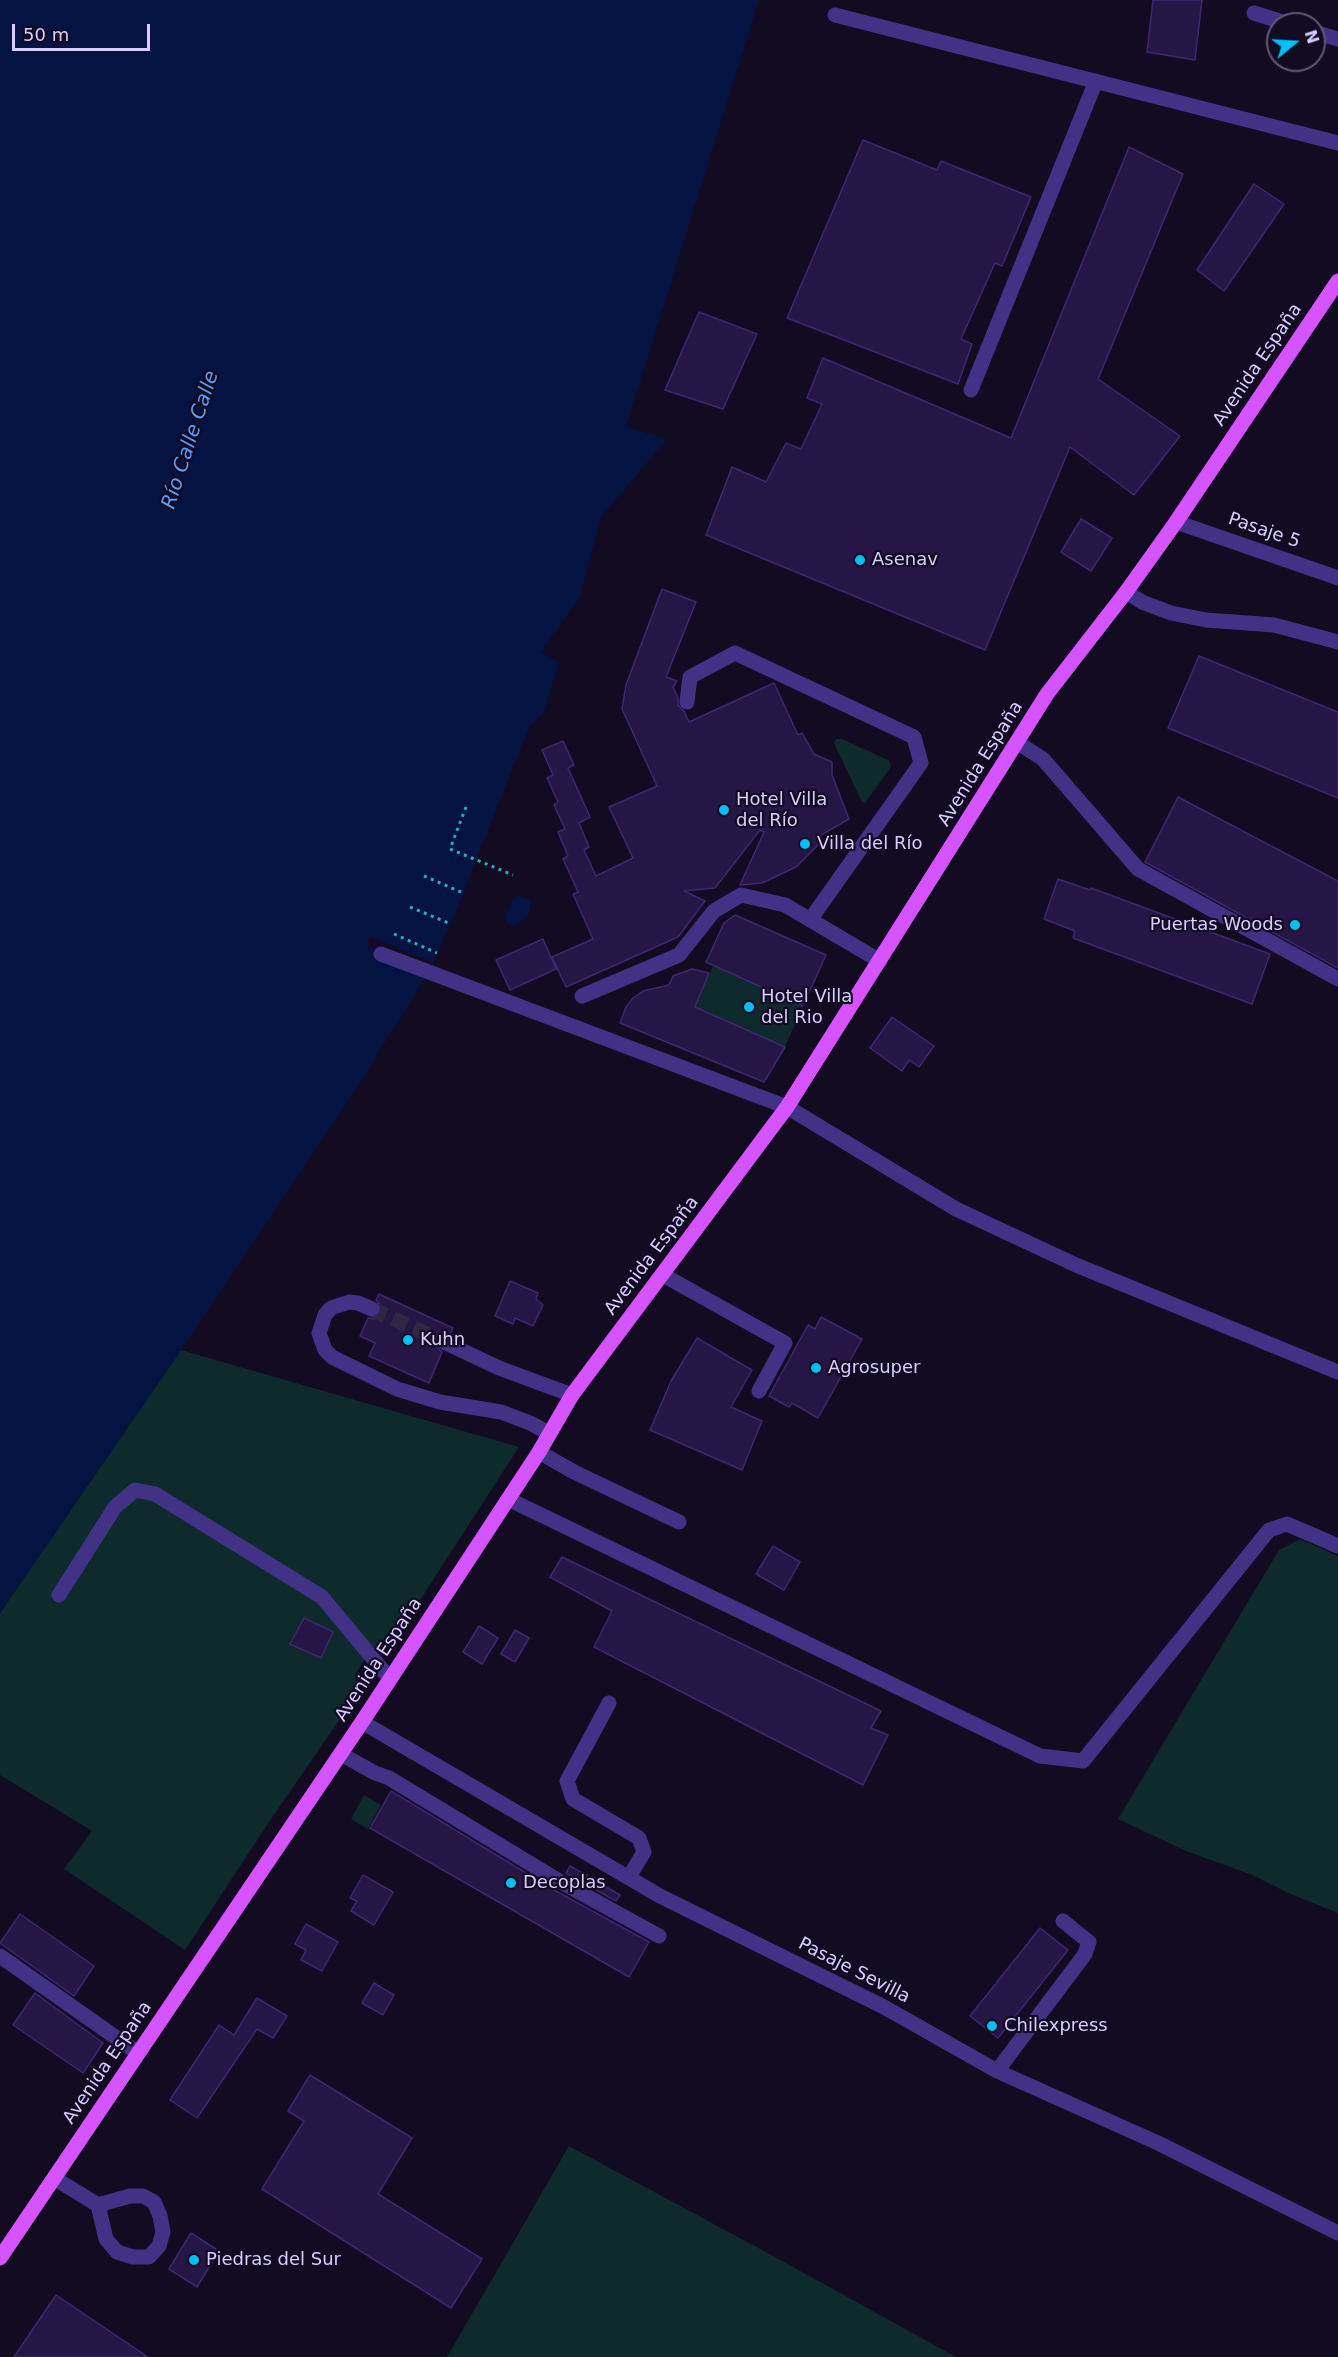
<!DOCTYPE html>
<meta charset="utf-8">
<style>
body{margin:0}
#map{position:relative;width:1338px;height:2357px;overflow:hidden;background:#120b22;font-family:"DejaVu Sans",sans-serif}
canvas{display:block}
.north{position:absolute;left:1266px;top:12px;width:60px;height:60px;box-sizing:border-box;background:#120b22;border:2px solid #62597a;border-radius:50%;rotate:72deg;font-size:16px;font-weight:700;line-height:24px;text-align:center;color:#d9cdff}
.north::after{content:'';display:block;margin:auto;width:21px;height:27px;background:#00bef8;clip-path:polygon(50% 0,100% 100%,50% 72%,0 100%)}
.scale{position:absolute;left:12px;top:24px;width:138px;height:27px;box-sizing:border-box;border:3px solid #d9cdff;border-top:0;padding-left:8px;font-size:18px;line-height:21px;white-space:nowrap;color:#d9cdff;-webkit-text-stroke:4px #120b22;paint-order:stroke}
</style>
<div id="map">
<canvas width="1338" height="2357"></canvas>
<div class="north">N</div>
<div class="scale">50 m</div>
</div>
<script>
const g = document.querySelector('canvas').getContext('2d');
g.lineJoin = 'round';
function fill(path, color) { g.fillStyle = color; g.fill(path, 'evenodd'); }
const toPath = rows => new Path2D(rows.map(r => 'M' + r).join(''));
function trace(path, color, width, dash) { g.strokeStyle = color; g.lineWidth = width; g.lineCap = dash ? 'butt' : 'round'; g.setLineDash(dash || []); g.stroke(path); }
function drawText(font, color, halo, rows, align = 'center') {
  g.font = font + ' "DejaVu Sans",sans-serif'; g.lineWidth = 4.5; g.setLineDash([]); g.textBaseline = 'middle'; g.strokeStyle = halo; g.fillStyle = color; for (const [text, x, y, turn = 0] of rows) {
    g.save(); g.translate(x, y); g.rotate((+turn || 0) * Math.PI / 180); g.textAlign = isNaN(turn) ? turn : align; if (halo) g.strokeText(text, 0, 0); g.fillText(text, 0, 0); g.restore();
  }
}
fill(toPath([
 [836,739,842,739,890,761,891,767,865,803,862,802,834,743],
 [713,966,803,1006,785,1047,695,1007],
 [181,1350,519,1447,391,1645,372,1648,355,1675,360,1690,269,1822,185,1950,64,1869,92,1831,0,1775,0,1613],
 [1300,1539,1338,1556,1338,1913,1286,1892,1252,1875,1186,1851,1118,1819,1279,1550],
 [364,1795,381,1805,368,1829,351,1819],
 [569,2146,775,2257,956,2357,447,2357]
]), '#0e2a2d');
fill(toPath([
 [0,0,759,0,626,427,667,439,601,517,580,596,541,652,559,662,544,712,529,727,451,924,437,953,433,963,435,970,429,972,358,1086,181,1350,0,1613],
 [518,895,531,901,529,913,527,919,518,922,516,925,511,925,506,923,505,917,513,899]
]), '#051342');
fill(toPath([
 [370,936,433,963,429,972,377,945,375,949,367,945]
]), '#120b22');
const building = toPath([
 [1153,0,1202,0,1195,60,1147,52,1153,0],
 [863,140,937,170,941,161,1031,197,1002,266,995,263,961,339,972,344,958,384,787,318,863,140],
 [1129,147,1183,174,1098,379,1180,436,1134,495,1070,447,985,650,706,535,732,467,766,482,786,443,801,449,822,404,807,398,823,358,1011,438,1129,147],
 [1254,184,1284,204,1224,291,1197,270,1254,184],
 [699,312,757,334,723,409,665,390,699,312],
 [1081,519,1112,538,1091,571,1061,552,1081,519],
 [662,589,696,602,666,677,677,681,673,687,678,698,678,705,684,711,689,722,774,683,798,735,802,733,814,754,832,762,832,775,849,819,821,835,817,846,796,867,762,883,740,885,764,832,760,830,715,888,684,891,705,901,678,937,566,987,552,957,593,939,573,894,578,892,563,859,568,856,558,832,565,829,554,805,558,802,547,778,553,775,542,750,563,741,574,765,568,768,590,817,579,823,589,847,584,850,596,876,633,858,609,807,657,786,622,709,626,685,662,589],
 [1199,656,1338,712,1338,798,1168,728,1199,656],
 [1178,797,1338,881,1338,968,1145,862,1178,797],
 [1058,879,1090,890,1091,888,1270,954,1252,1004,1073,938,1075,931,1044,919,1058,879],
 [735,915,826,955,803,1006,706,962,724,923,735,915],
 [543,939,556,969,510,990,496,960,543,939],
 [692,969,709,973,695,1007,785,1047,764,1082,620,1023,626,1007,633,998,643,991,669,985,673,976,692,969],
 [892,1017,934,1046,919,1067,909,1060,902,1071,870,1048,892,1017],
 [510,1281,538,1293,536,1299,543,1305,533,1326,515,1318,513,1324,495,1316,510,1281],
 [379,1294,453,1328,450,1334,441,1335,437,1339,438,1348,442,1352,429,1383,369,1356,375,1343,360,1336,368,1318,374,1319,381,1313,382,1307,376,1300,379,1294],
 [821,1317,862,1339,818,1418,792,1403,789,1407,769,1396,808,1325,815,1329,821,1317],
 [697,1338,752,1370,731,1407,762,1421,742,1470,650,1430,671,1381,697,1338],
 [773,1546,800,1562,784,1590,756,1574,773,1546],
 [562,1557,881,1711,871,1728,888,1735,863,1785,594,1647,612,1611,550,1577,562,1557],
 [304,1618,333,1632,321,1658,290,1644,304,1618],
 [479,1626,498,1638,482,1664,463,1652,479,1626],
 [515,1630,529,1638,515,1662,501,1654,515,1630],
 [391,1791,554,1890,649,1942,629,1977,370,1828,391,1791],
 [570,1866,620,1895,616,1901,566,1873,570,1866],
 [363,1875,393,1892,374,1925,351,1911,357,1901,350,1898,363,1875],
 [20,1914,94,1966,74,1996,0,1943,20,1914],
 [306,1924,338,1942,322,1971,301,1960,306,1950,295,1944,306,1924],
 [1040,1928,1068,1950,998,2038,970,2016,1040,1928],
 [374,1983,394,1995,383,2015,362,2003,374,1983],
 [35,1993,103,2043,83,2073,13,2025,35,1993],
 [257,1998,287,2016,273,2038,257,2029,197,2118,170,2100,219,2025,234,2035,257,1998],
 [310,2075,412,2138,378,2194,482,2259,451,2308,262,2189,304,2121,288,2111,310,2075],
 [191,2233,219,2251,197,2287,169,2269,191,2233],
 [56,2295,148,2357,14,2357,56,2295]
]);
fill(building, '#261645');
trace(building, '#3f2673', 1.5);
trace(toPath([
 [372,1309,446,1343]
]), '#302843', 15, [15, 8]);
trace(toPath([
 [466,807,450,849,513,875],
 [424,876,463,893],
 [410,907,451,924],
 [394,934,437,953]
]), '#23b1bc', 3, [3, 4.5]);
trace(toPath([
 [1254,13,1289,24],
 [835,15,1338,143],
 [1314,32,1338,39],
 [971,390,1096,81],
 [1176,522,1338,578],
 [1126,592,1142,602,1171,613,1206,620,1274,625,1338,642],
 [687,702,690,677,735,653,914,737,921,763,810,920],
 [1018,743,1043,759,1138,869,1338,979],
 [381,954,787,1107,956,1209,1076,1265,1338,1372],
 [582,996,679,955,714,911,741,895,785,905,880,961],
 [663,1275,785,1343,759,1391],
 [372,1309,358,1303,349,1302,331,1308,325,1315,319,1333,325,1350,332,1357,397,1389,440,1402,501,1412,530,1423,549,1433],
 [446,1343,499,1368,572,1395],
 [539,1452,574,1472,679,1522],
 [508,1499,1040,1756,1083,1761,1269,1530,1287,1524,1338,1546],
 [59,1595,115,1507,135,1490,155,1494,322,1597,390,1679],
 [609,1703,567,1781,573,1799,639,1838,644,1852,629,1877],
 [362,1722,660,1896,884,2007,997,2071,1158,2143,1338,2233],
 [341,1754,375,1773,389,1778,559,1881,659,1936],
 [0,1956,138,2053],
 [997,2071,1085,1954,1089,1942,1063,1921],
 [54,2178,98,2205,106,2239,117,2252,133,2257,149,2257,159,2246,163,2232,160,2216,154,2202,143,2196,130,2196,98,2205]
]), '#413285', 15);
trace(toPath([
 [0,2258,362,1722,539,1452,572,1395,787,1107,1047,694,1126,592,1176,522,1338,281]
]), '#d654ff', 15);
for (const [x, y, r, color] of [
 [860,560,6,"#00bef8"],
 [724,810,6,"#00bef8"],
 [805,844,6,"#00bef8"],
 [1295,925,6,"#00bef8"],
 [749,1007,6,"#00bef8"],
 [408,1340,6,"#00bef8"],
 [816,1368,6,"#00bef8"],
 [511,1883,6,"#00bef8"],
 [992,2026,6,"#00bef8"],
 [194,2260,6,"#00bef8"]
]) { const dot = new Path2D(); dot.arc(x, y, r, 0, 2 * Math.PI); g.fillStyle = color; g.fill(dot); trace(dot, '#120b22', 2); }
drawText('18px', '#d9cdff', '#120b22', [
 ["Avenida España",1258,365,-56],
 ["Pasaje 5",1264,531,19],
 ["Avenida España",981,764,-58],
 ["Avenida España",652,1256,-53],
 ["Avenida España",379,1660,-57],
 ["Pasaje Sevilla",854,1971,27],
 ["Avenida España",108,2063,-56]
]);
drawText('18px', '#d9cdff', '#120b22', [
 ["Asenav",872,560],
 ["Hotel Villa",736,800],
 ["del Río",736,821],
 ["Villa del Río",817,844],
 ["Puertas Woods",1283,925,"right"],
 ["Hotel Villa",761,997],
 ["del Rio",761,1018],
 ["Kuhn",420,1340],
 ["Agrosuper",828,1368],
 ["Decoplas",523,1883],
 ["Chilexpress",1004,2026],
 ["Piedras del Sur",206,2260]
], 'left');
drawText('italic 20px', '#5b9dff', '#120b22', [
 ["Río Calle Calle",191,440,-72]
]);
</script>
